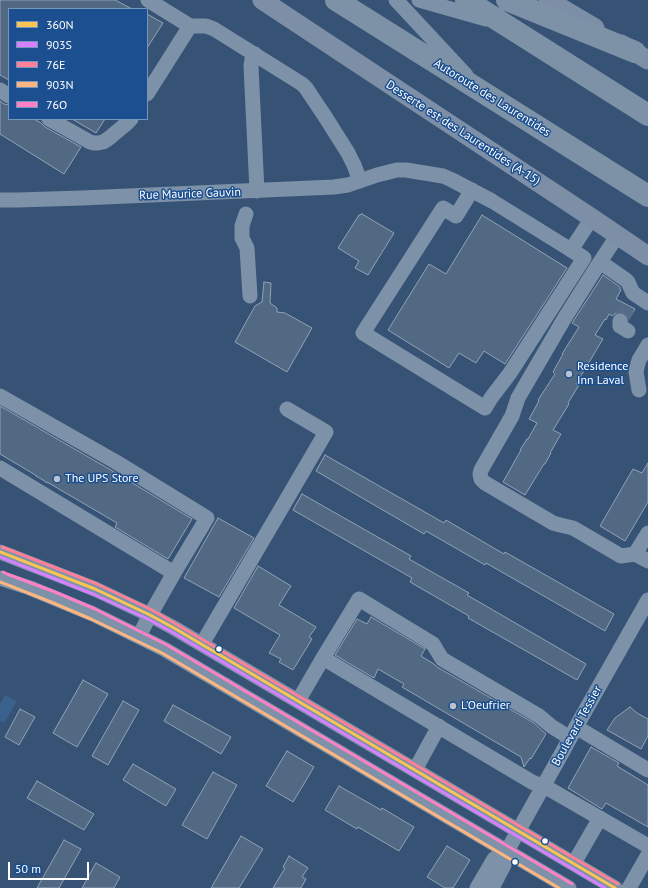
<!DOCTYPE html>
<style>
body{margin:0}
#map{position:relative;width:648px;height:888px;overflow:hidden;background:#365274;font-family:"PT Sans",sans-serif}
canvas{display:block}
.legend{position:absolute;left:8px;top:8px;width:140px;height:112px;box-sizing:border-box;background:#1b4f8f;border:1px solid #7695bc;margin:0;padding:5px 7px;list-style:none;font-size:12px;color:#fff}
.legend li{display:flex;align-items:center;gap:8px;height:20px}
.legend b{width:20px;border:1px solid #7695bc}
.scale{position:absolute;left:8px;top:862px;width:81px;height:18px;box-sizing:border-box;border:2px solid #fff;border-top:0;padding-left:5px;font-size:12px;line-height:14px;white-space:nowrap;color:#fff;-webkit-text-stroke:3px #1b4f8f;paint-order:stroke}
</style>
<div id="map">
<canvas width="648" height="888"></canvas>
<ul class="legend">
<li><b style="height:5px;background:#fcc553"></b>360N</li>
<li><b style="height:5px;background:#d880ff"></b>903S</li>
<li><b style="height:5px;background:#ff8098"></b>76E</li>
<li><b style="height:5px;background:#ffb580"></b>903N</li>
<li><b style="height:5px;background:#ff80c5"></b>76O</li>
</ul>
<div class="scale">50 m</div>
</div>
<script>
const g = document.querySelector('canvas').getContext('2d');
g.lineJoin = 'round';
function fill(path, color) { g.fillStyle = color; g.fill(path, 'evenodd'); }
const toPath = rows => new Path2D(rows.map(r => 'M' + r).join(''));
function trace(path, color, width, dash) { g.strokeStyle = color; g.lineWidth = width; g.lineCap = dash ? 'butt' : 'round'; g.setLineDash(dash || []); g.stroke(path); }
function drawText(font, color, halo, rows, align = 'center') {
  g.font = font + ' "PT Sans",sans-serif'; g.lineWidth = 3; g.setLineDash([]); g.textBaseline = 'middle'; g.strokeStyle = halo; g.fillStyle = color; for (const [text, x, y, turn = 0] of rows) {
    g.save(); g.translate(x, y); g.rotate((+turn || 0) * Math.PI / 180); g.textAlign = isNaN(turn) ? turn : align; if (halo) g.strokeText(text, 0, 0); g.fillText(text, 0, 0); g.restore();
  }
}
fill(toPath([
 [5,695,17,701,4,723,0,721,0,704]
]), '#3b618d');
const building = toPath([
 [0,0,115,0,132,9,9,9,9,80,0,75,0,0],
 [147,14,163,23,147,48,147,14],
 [0,101,4,104,9,105,9,119,34,119,41,123,45,127,81,147,64,174,0,134,0,101],
 [72,119,105,119,96,133,72,119],
 [362,214,394,233,368,275,355,268,359,261,338,248,359,215,362,214],
 [482,215,567,268,505,364,484,351,476,363,459,353,449,368,388,330,429,264,446,274,482,215],
 [603,275,620,287,620,290,621,290,616,299,635,309,629,319,628,316,625,313,620,312,616,313,612,316,609,314,606,320,605,319,595,335,603,339,576,384,579,385,568,403,569,404,553,430,561,434,550,453,551,453,545,464,544,464,525,495,503,482,521,450,520,450,527,439,528,439,537,423,529,419,539,401,538,400,555,374,553,372,563,354,562,354,579,327,572,323,603,275],
 [264,282,271,283,270,303,277,308,277,312,285,313,312,328,287,372,235,342,255,306,262,302,264,282],
 [0,406,111,470,192,519,168,559,115,527,117,523,47,482,47,483,43,480,36,476,37,476,0,454,0,406],
 [325,455,444,523,446,520,504,554,505,552,614,614,605,631,486,563,485,565,426,531,424,534,316,471,325,455],
 [648,463,648,502,625,541,600,526,633,469,642,473,648,463],
 [302,494,411,556,409,559,469,593,467,595,586,664,577,680,468,618,469,616,410,582,412,578,293,510,302,494],
 [218,518,254,538,219,597,184,578,218,518],
 [258,566,291,586,279,605,316,627,309,637,312,639,293,670,279,662,281,659,269,653,280,635,234,608,258,566],
 [371,617,425,649,421,656,434,664,437,667,534,723,546,734,531,759,530,758,524,767,521,757,402,687,404,684,378,669,374,678,335,655,357,619,367,624,371,617],
 [83,680,108,694,77,747,53,733,83,680],
 [123,701,139,710,108,765,92,756,123,701],
 [173,705,231,737,221,754,164,721,173,705],
 [630,707,637,713,648,719,648,736,641,749,607,730,615,718,630,707],
 [20,709,35,717,19,745,5,737,20,709],
 [591,747,619,763,617,766,648,785,648,827,606,803,602,809,568,788,591,747],
 [287,751,314,767,293,802,266,786,287,751],
 [133,764,176,789,166,806,123,780,133,764],
 [213,772,237,785,207,839,182,825,213,772],
 [37,781,94,814,84,830,27,798,37,781],
 [339,786,381,810,382,808,414,827,399,851,358,827,357,829,325,810,339,786],
 [241,836,263,849,239,888,211,888,241,836],
 [64,840,81,849,59,888,37,888,64,840],
 [447,846,470,860,453,888,445,888,427,877,447,846],
 [289,856,308,868,302,877,306,879,301,888,273,888,285,868,283,867,289,856],
 [96,863,120,877,114,888,82,888,96,863]
]);
fill(building, '#526984');
trace(building, '#92a2b6', 1);
trace(toPath([
 [620,321,629,306]
]), '#546c89', 15, [15, 8]);
trace(toPath([
 [396,0,466,75],
 [419,0,486,19],
 [190,26,206,26,214,29,302,84,306,88,326,118,348,153,354,165,360,181],
 [255,54,252,59,251,66,257,191],
 [0,90,9,96],
 [147,94,190,26,148,0],
 [49,119,90,142,94,143,98,143,103,142,108,139,126,124,131,119],
 [472,190,456,216,443,208,363,333,485,408,491,398,510,373,584,258,571,250],
 [0,200,18,200,82,198,334,187,348,185,377,175,397,170,406,170,443,176,452,180,492,201,571,250,592,218],
 [246,214,242,226,242,238,247,248,250,296],
 [617,236,600,262,626,280,628,282,633,293,648,303],
 [600,262,564,319,518,398,512,416,481,470,480,474,481,479,485,483,553,523,560,525,573,528,621,556,635,554,648,561],
 [620,321,620,326,628,331],
 [639,390,636,372,637,367,639,360,648,345],
 [0,396,116,462,207,518,174,573],
 [0,468,174,573,150,615,139,636],
 [0,552,95,589,150,615,174,628,615,888],
 [635,554,648,533],
 [0,578,30,588,93,614,164,649,569,888],
 [202,644,326,432,287,409],
 [323,658,359,599,433,644,442,659,539,716,551,726,570,738],
 [298,701,323,658,532,782,551,790,648,846],
 [576,727,648,770],
 [415,770,439,726],
 [574,863,600,818],
 [477,888,494,859,507,851],
 [492,888,504,865,507,851,563,751,576,727,648,600],
 [629,888,648,855]
]), '#7d92a8', 15);
trace(toPath([
 [262,0,592,218,648,256],
 [548,0,595,28],
 [621,44,648,60]
]), '#7d8ea7', 19);
trace(toPath([
 [336,0,648,196],
 [466,0,648,115],
 [507,0,635,52]
]), '#7e92a7', 22);
trace(toPath([
 [0,552,95,589,150,615,174,628,615,888]
]), '#fcc553', 3);
trace(toPath([
 [0,557,93,594,148,619,172,632,605,888]
]), '#d880ff', 3);
trace(toPath([
 [2,547,97,584,152,610,176,624,618,884]
]), '#ff8098', 3);
trace(toPath([
 [0,582,51,602,91,619,162,653,559,888]
]), '#ffb580', 3);
trace(toPath([
 [3,572,7,574,55,592,95,609,167,645,572,884]
]), '#ff80c5', 3);
for (const [x, y, r, color] of [
 [569,374,4,"#b9c2ce"],
 [57,479,4,"#b9c2ce"],
 [219,649,3.5,"#fff"],
 [453,706,4,"#b9c2ce"],
 [545,841,3.5,"#fff"],
 [515,862,3.5,"#fff"]
]) { const dot = new Path2D(); dot.arc(x, y, r, 0, 2 * Math.PI); g.fillStyle = color; g.fill(dot); trace(dot, '#1b4f8f', 1.5); }
drawText('12px', '#fff', '#1b4f8f', [
 ["Autoroute des Laurentides",492,98,32],
 ["Desserte est des Laurentides (A-15)",463,133,33],
 ["Rue Maurice Gauvin",190,194,-2],
 ["Boulevard Tessier",577,726,-61]
]);
drawText('12px', '#fff', '#1b4f8f', [
 ["Residence",577,367],
 ["Inn Laval",577,381],
 ["The UPS Store",65,479],
 ["L'Oeufrier",461,706]
], 'left');
</script>
